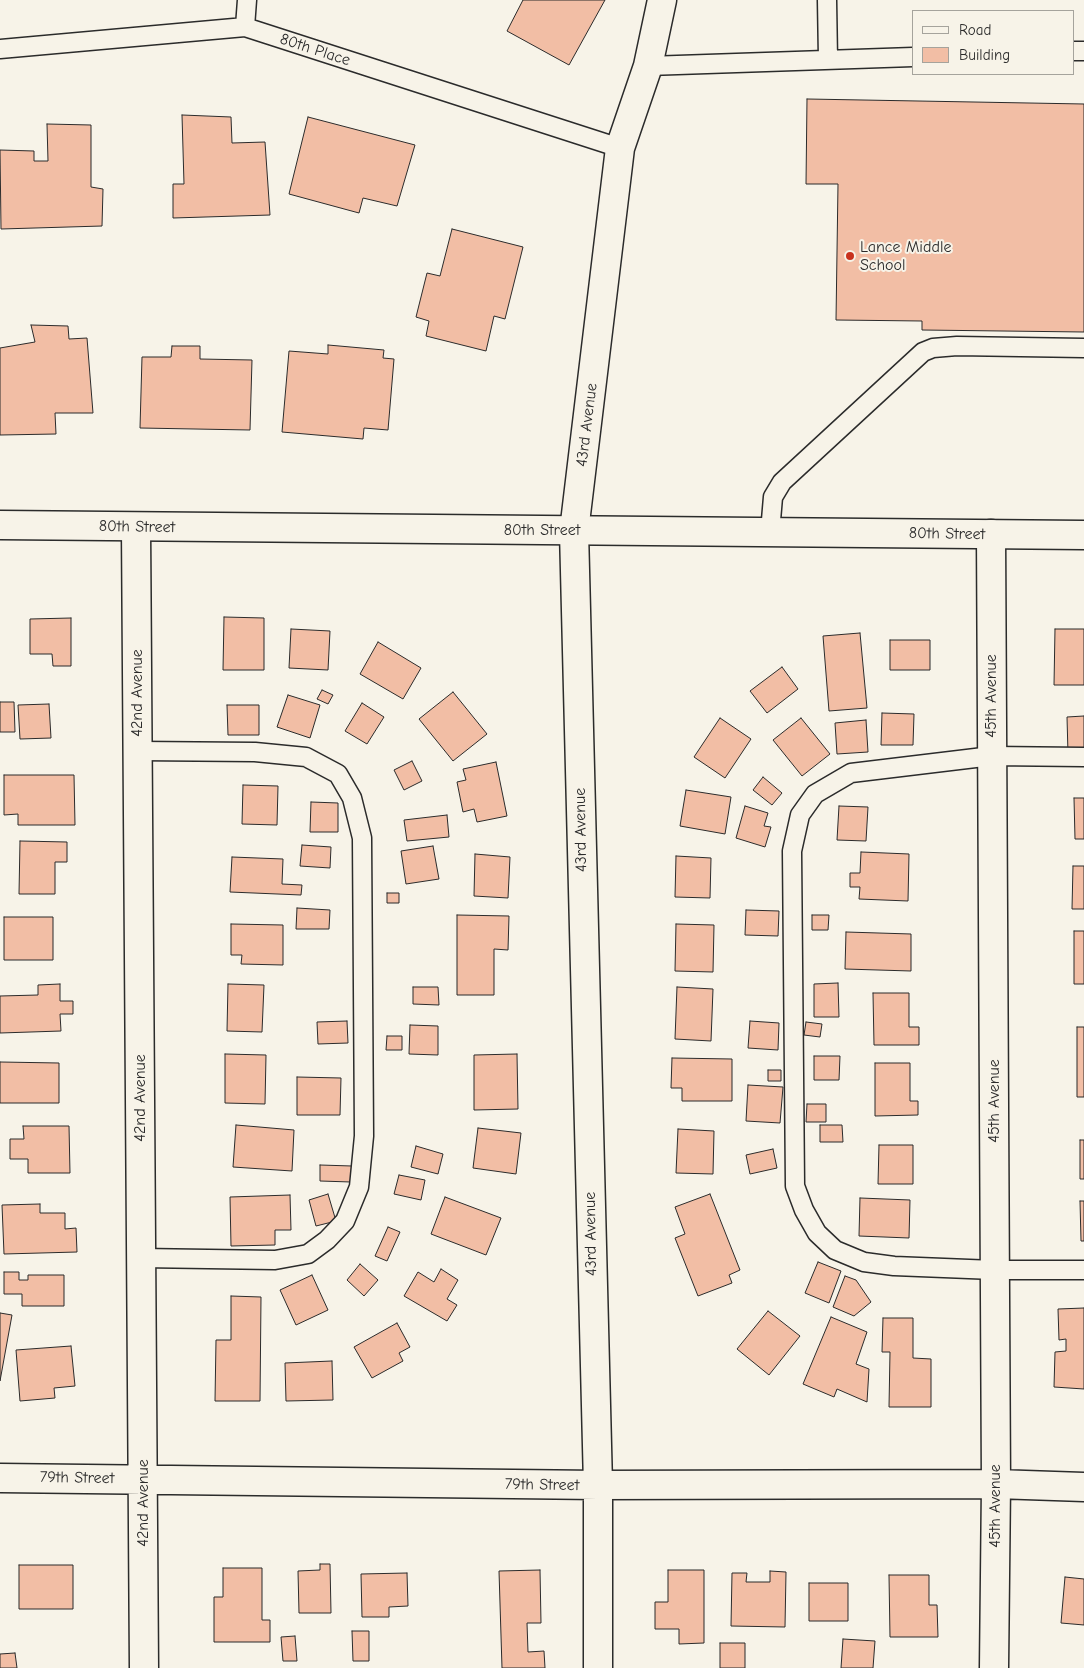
<!DOCTYPE html>
<style>
body{margin:0}
#map{position:relative;width:1084px;height:1668px;overflow:hidden;background:#f7f3e8;font-family:"Comic Neue",sans-serif}
canvas{display:block}
.legend{position:absolute;left:912px;top:10px;width:162px;height:65px;box-sizing:border-box;background:#f7f3e8;border:1px solid #a5a39c;margin:0;padding:6px 9px;list-style:none;font-size:15px;color:#2b2b2b}
.legend li{display:flex;align-items:center;gap:10px;height:25px}
.legend b{width:25px;border:1px solid #a5a39c}
</style>
<div id="map">
<canvas width="1084" height="1668"></canvas>
<ul class="legend">
<li><b style="height:6px;background:#f7f3e8"></b>Road</li>
<li><b style="height:14px;background:#f2bea5"></b>Building</li>
</ul>
</div>
<script>
const g = document.querySelector('canvas').getContext('2d');
g.lineJoin = 'round';
function fill(path, color) { g.fillStyle = color; g.fill(path, 'evenodd'); }
const toPath = rows => new Path2D(rows.map(r => 'M' + r).join(''));
function trace(path, color, width, dash) { g.strokeStyle = color; g.lineWidth = width; g.lineCap = dash ? 'butt' : 'round'; g.setLineDash(dash || []); g.stroke(path); }
function drawText(font, color, halo, rows, align = 'center') {
  g.font = font + ' "Comic Neue",sans-serif'; g.lineWidth = 4; g.setLineDash([]); g.textBaseline = 'middle'; g.strokeStyle = halo; g.fillStyle = color; for (const [text, x, y, turn = 0] of rows) {
    g.save(); g.translate(x, y); g.rotate((+turn || 0) * Math.PI / 180); g.textAlign = isNaN(turn) ? turn : align; if (halo) g.strokeText(text, 0, 0); g.fillText(text, 0, 0); g.restore();
  }
}
const building = toPath([
 [523,0,605,0,569,65,507,31,523,0],
 [807,99,1084,104,1084,332,922,330,922,321,836,320,838,184,806,184,807,99],
 [182,115,231,117,232,143,265,142,270,215,173,218,173,184,184,184,182,115],
 [308,117,415,145,397,206,363,198,359,213,289,194,308,117],
 [47,124,91,125,91,187,103,189,102,226,1,229,0,150,34,151,34,161,48,161,47,124],
 [452,229,523,247,505,319,494,316,486,351,426,336,429,321,416,317,427,273,440,276,452,229],
 [31,325,68,326,69,339,87,338,93,413,55,413,56,434,0,435,0,348,35,342,31,325],
 [328,345,384,350,383,358,394,359,388,430,364,428,363,439,282,432,289,351,328,354,328,345],
 [172,346,200,346,200,359,252,360,250,430,140,428,142,357,171,357,172,346],
 [224,617,264,618,264,670,223,670,224,617],
 [71,618,71,666,53,666,52,654,30,654,30,619,71,618],
 [291,629,330,631,328,670,289,668,291,629],
 [1055,629,1084,629,1084,685,1054,685,1055,629],
 [860,633,867,708,829,711,823,636,860,633],
 [890,640,930,640,930,670,890,670,890,640],
 [378,642,421,668,403,699,360,674,378,642],
 [782,667,798,689,767,713,750,691,782,667],
 [322,690,333,695,328,704,317,699,322,690],
 [453,692,487,734,453,761,419,719,453,692],
 [288,695,320,705,310,738,277,727,288,695],
 [0,702,14,702,15,732,0,732,0,702],
 [362,703,384,717,367,744,345,731,362,703],
 [49,704,51,738,20,739,18,705,49,704],
 [227,705,259,705,259,735,228,735,227,705],
 [882,713,914,714,913,745,881,745,882,713],
 [1084,716,1084,753,1068,754,1067,717,1084,716],
 [720,718,751,739,725,778,694,757,720,718],
 [801,718,830,754,802,776,773,740,801,718],
 [866,720,868,752,837,754,835,723,866,720],
 [412,761,422,781,404,790,394,770,412,761],
 [496,762,507,816,477,822,474,809,463,812,457,782,466,780,463,769,496,762],
 [4,775,74,775,75,825,18,825,18,814,4,815,4,775],
 [763,777,782,793,772,805,753,790,763,777],
 [243,785,278,786,277,825,242,824,243,785],
 [686,790,731,797,725,834,680,826,686,790],
 [1074,798,1084,798,1084,839,1075,839,1074,798],
 [311,802,338,803,338,832,310,832,311,802],
 [745,806,768,813,764,826,771,827,765,847,736,838,745,806],
 [839,806,868,807,866,841,837,840,839,806],
 [447,815,449,837,407,841,404,820,447,815],
 [20,841,67,842,67,862,55,862,55,894,19,894,20,841],
 [302,845,331,847,330,868,300,866,302,845],
 [433,846,439,879,406,884,401,851,433,846],
 [861,852,909,854,908,901,859,899,860,887,850,887,850,873,860,873,861,852],
 [475,854,510,857,508,898,474,896,475,854],
 [676,856,711,858,710,898,675,897,676,856],
 [232,857,283,859,282,884,302,885,301,895,230,892,232,857],
 [1073,866,1084,866,1084,909,1072,909,1073,866],
 [387,893,399,893,399,903,387,903,387,893],
 [297,908,330,910,329,929,296,929,297,908],
 [746,910,779,911,778,936,745,935,746,910],
 [457,915,509,916,508,950,494,949,494,995,457,995,457,915],
 [812,915,829,915,828,930,812,930,812,915],
 [4,917,53,917,53,960,4,960,4,917],
 [231,924,283,925,283,965,241,964,242,955,231,955,231,924],
 [676,924,714,925,713,972,675,971,676,924],
 [1074,931,1084,931,1084,984,1074,984,1074,931],
 [846,932,911,934,911,971,845,969,846,932],
 [838,983,839,1017,814,1017,814,984,838,983],
 [60,984,60,1001,73,1001,73,1014,60,1014,61,1031,0,1033,0,996,38,995,38,985,60,984],
 [228,984,264,985,262,1032,227,1031,228,984],
 [413,987,438,987,439,1005,413,1004,413,987],
 [677,987,713,989,711,1041,675,1039,677,987],
 [873,993,909,993,909,1027,919,1027,919,1045,874,1045,873,993],
 [347,1021,348,1043,318,1044,317,1022,347,1021],
 [750,1021,779,1023,778,1050,748,1048,750,1021],
 [806,1022,822,1024,820,1037,804,1035,806,1022],
 [410,1025,438,1026,438,1055,409,1054,410,1025],
 [1077,1027,1084,1027,1084,1097,1077,1097,1077,1027],
 [387,1036,402,1036,402,1050,386,1050,387,1036],
 [225,1054,266,1055,265,1104,225,1103,225,1054],
 [517,1054,518,1109,474,1110,474,1055,517,1054],
 [814,1056,840,1056,839,1080,814,1080,814,1056],
 [672,1058,732,1059,732,1101,682,1101,682,1088,671,1088,672,1058],
 [0,1062,59,1063,59,1103,0,1103,0,1062],
 [875,1063,910,1063,910,1101,918,1101,918,1115,875,1116,875,1063],
 [768,1070,781,1070,781,1081,768,1081,768,1070],
 [297,1077,341,1078,340,1115,297,1115,297,1077],
 [748,1085,783,1087,780,1123,746,1121,748,1085],
 [807,1104,826,1104,826,1122,806,1122,807,1104],
 [236,1125,294,1130,292,1171,233,1167,236,1125],
 [820,1125,842,1125,843,1142,820,1142,820,1125],
 [23,1126,69,1126,70,1173,28,1173,28,1159,10,1159,10,1139,24,1139,23,1126],
 [478,1128,521,1133,516,1174,473,1168,478,1128],
 [678,1129,714,1131,713,1174,676,1173,678,1129],
 [1080,1140,1084,1140,1084,1179,1080,1179,1080,1140],
 [879,1145,913,1145,913,1184,878,1184,879,1145],
 [416,1146,443,1154,438,1174,411,1167,416,1146],
 [773,1149,777,1168,750,1174,746,1155,773,1149],
 [320,1165,352,1166,351,1182,320,1181,320,1165],
 [399,1175,425,1180,421,1200,394,1194,399,1175],
 [328,1194,336,1221,316,1226,309,1200,328,1194],
 [710,1194,740,1270,729,1275,732,1283,698,1296,675,1238,685,1234,675,1207,710,1194],
 [290,1195,291,1230,275,1230,275,1245,231,1246,230,1197,290,1195],
 [445,1197,501,1218,486,1255,431,1234,445,1197],
 [860,1198,910,1200,909,1238,859,1236,860,1198],
 [1080,1201,1084,1201,1084,1241,1081,1241,1080,1201],
 [40,1204,40,1213,65,1213,65,1229,76,1228,77,1252,4,1254,2,1205,40,1204],
 [388,1227,400,1232,387,1261,375,1256,388,1227],
 [818,1262,841,1271,829,1303,805,1293,818,1262],
 [360,1264,378,1280,364,1296,347,1280,360,1264],
 [441,1269,458,1280,447,1299,457,1305,447,1321,404,1296,418,1272,434,1282,441,1269],
 [4,1272,19,1272,19,1280,28,1280,28,1275,64,1275,64,1306,22,1306,22,1294,4,1294,4,1272],
 [312,1275,328,1310,296,1325,280,1290,312,1275],
 [845,1276,856,1280,871,1302,854,1316,833,1307,845,1276],
 [231,1296,261,1297,260,1401,215,1401,216,1340,231,1340,231,1296],
 [1084,1308,1084,1389,1054,1387,1055,1352,1066,1351,1066,1339,1059,1340,1058,1309,1084,1308],
 [768,1311,800,1336,769,1375,737,1349,768,1311],
 [0,1313,12,1315,0,1381,0,1313],
 [831,1317,867,1332,856,1364,869,1369,867,1402,837,1389,834,1397,803,1384,831,1317],
 [883,1318,913,1318,913,1358,931,1359,931,1407,889,1407,890,1352,882,1352,883,1318],
 [397,1323,410,1347,399,1353,403,1361,372,1378,354,1347,397,1323],
 [71,1346,75,1386,54,1388,55,1398,20,1401,16,1350,71,1346],
 [332,1361,333,1400,286,1401,285,1363,332,1361],
 [320,1564,330,1564,331,1613,299,1613,298,1571,320,1570,320,1564],
 [19,1565,73,1565,73,1609,19,1609,19,1565],
 [223,1568,262,1568,262,1620,270,1620,270,1642,214,1642,214,1597,223,1597,223,1568],
 [540,1570,541,1623,527,1623,528,1652,544,1651,545,1668,502,1668,499,1571,540,1570],
 [668,1570,704,1570,704,1643,679,1644,679,1629,655,1629,655,1602,668,1602,668,1570],
 [770,1571,786,1572,785,1627,731,1626,732,1573,747,1573,746,1582,770,1582,770,1571],
 [407,1573,408,1606,389,1607,389,1617,362,1617,361,1574,407,1573],
 [889,1575,929,1575,929,1605,937,1605,938,1637,890,1637,889,1575],
 [1065,1577,1084,1579,1084,1625,1061,1623,1065,1577],
 [809,1583,848,1583,848,1621,809,1621,809,1583],
 [352,1631,369,1631,369,1661,353,1661,352,1631],
 [295,1636,297,1661,283,1661,281,1637,295,1636],
 [843,1639,875,1641,873,1668,841,1668,843,1639],
 [720,1643,745,1643,745,1668,720,1668,720,1643],
 [15,1653,17,1668,0,1668,0,1654,15,1653]
]);
fill(building, '#f2bea5');
trace(building, '#2b2b2b', 1);
const lane = toPath([
 [827,0,828,59],
 [245,27,247,0],
 [0,49,245,27,620,148],
 [1073,51,1084,51],
 [648,66,913,57],
 [770,532,773,497,782,482,923,352,933,348,957,346,1084,348],
 [138,751,255,752,306,757,338,774,352,798,362,838,364,1136,359,1187,345,1221,327,1240,308,1254,275,1260,141,1258],
 [1084,757,992,756,851,773,815,794,800,815,792,851,795,1186,804,1210,817,1233,835,1250,864,1262,894,1266,994,1270,1084,1270]
]);
const street = toPath([
 [136,528,144,1668],
 [991,534,996,1484,994,1668],
 [0,1478,598,1485,996,1484,1084,1487],
 [598,1668,598,1485,574,531,620,148,648,66,662,0]
]);
const secondary = toPath([
 [0,525,1084,535]
]);
trace(lane, '#2b2b2b', 21);
trace(street, '#2b2b2b', 31);
trace(secondary, '#2b2b2b', 31);
trace(lane, '#f7f3e8', 18);
trace(street, '#f7f3e8', 28);
trace(secondary, '#f7f3e8', 28);
for (const [x, y, r, color] of [
 [850,256,5,"#c8321e"]
]) { const dot = new Path2D(); dot.arc(x, y, r, 0, 2 * Math.PI); g.fillStyle = color; g.fill(dot); trace(dot, '#f7f3e8', 2); }
drawText('16px', '#2b2b2b', '#f7f3e8', [
 ["80th Place",315,50,18],
 ["43rd Avenue",587,425,-83],
 ["80th Street",137,527,1],
 ["80th Street",542,530],
 ["80th Street",947,534,1],
 ["42nd Avenue",137,693,-90],
 ["45th Avenue",991,696,-90],
 ["43rd Avenue",581,830,-91],
 ["42nd Avenue",140,1098,-90],
 ["45th Avenue",994,1101,-90],
 ["43rd Avenue",591,1234,-91],
 ["79th Street",77,1478,1],
 ["79th Street",542,1485,1],
 ["42nd Avenue",143,1503,-90],
 ["45th Avenue",995,1506,-90]
]);
drawText('16px', '#2b2b2b', '#f7f3e8', [
 ["Lance Middle",860,247],
 ["School",860,265]
], 'left');
</script>
